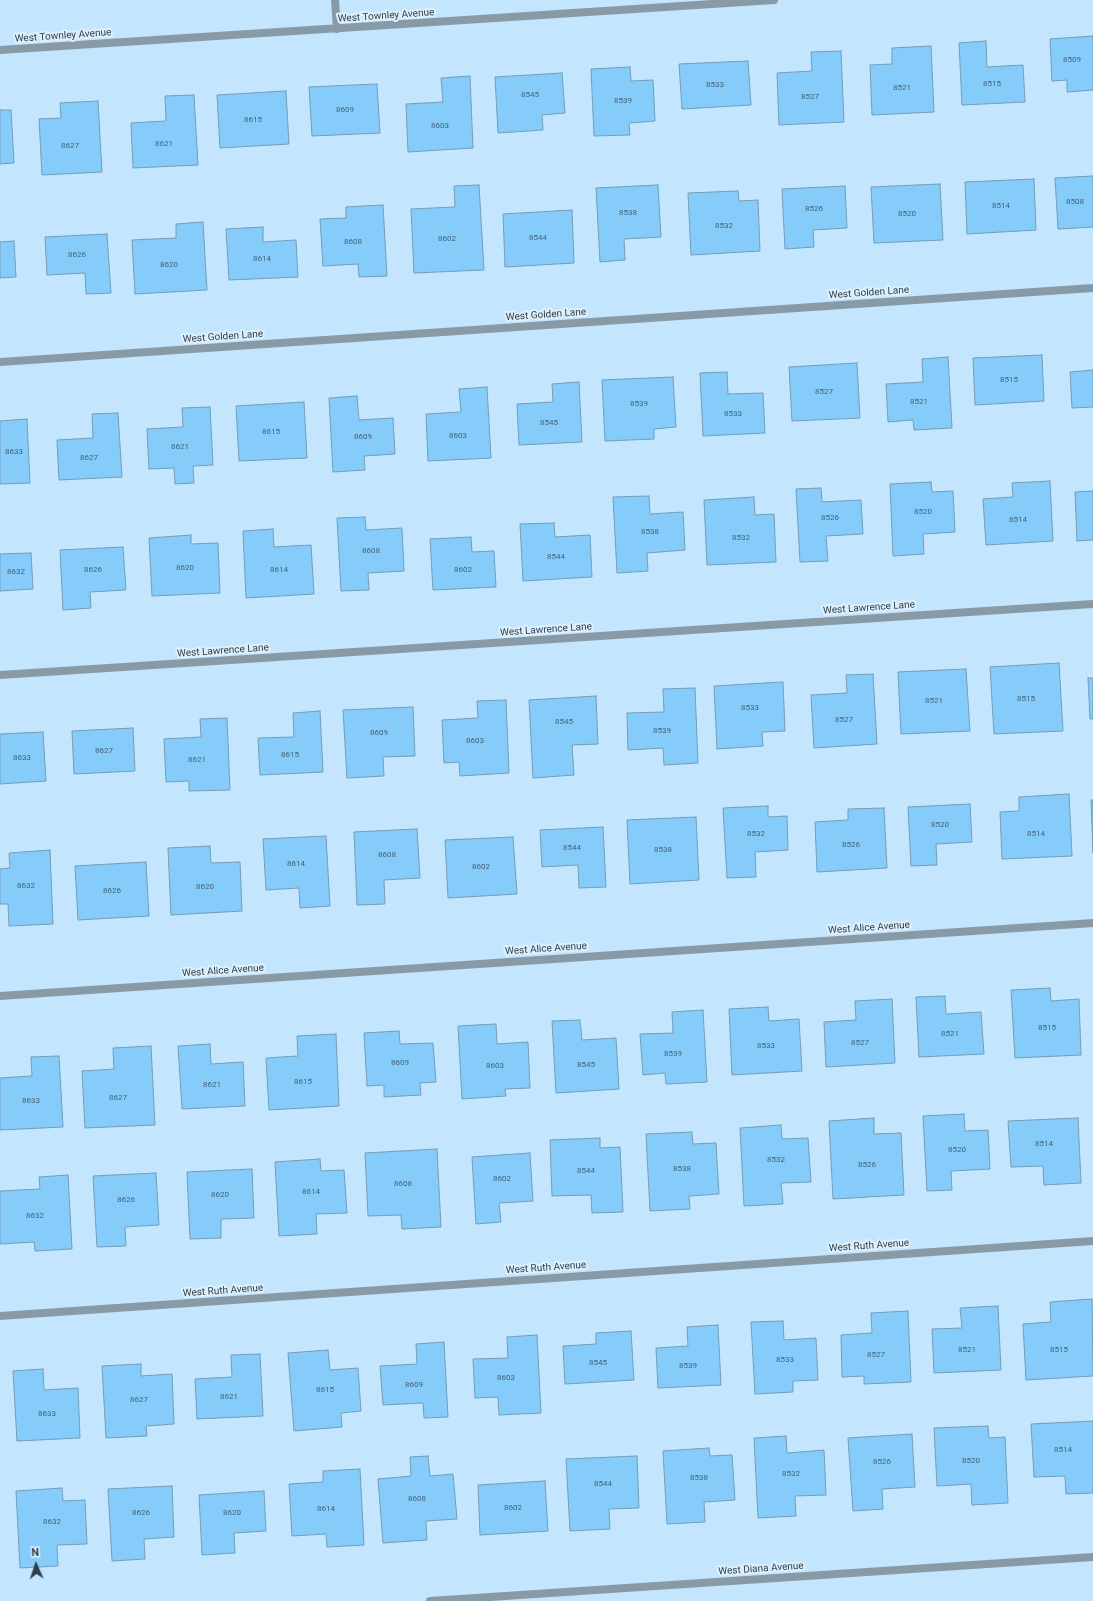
<!DOCTYPE html>
<style>
body{margin:0}
#map{position:relative;width:1093px;height:1601px;overflow:hidden;background:#c3e6fe;font-family:Roboto,sans-serif}
canvas{display:block}
.north{position:absolute;left:16px;top:1545px;width:40px;height:40px;-webkit-text-stroke:3px #dff0fc;paint-order:stroke;rotate:357deg;font-size:11px;font-weight:700;line-height:16px;text-align:center;color:#2d3f4b}
.north::after{content:'';display:block;margin:auto;width:14px;height:18px;background:#2d3f4b;clip-path:polygon(50% 0,100% 100%,50% 72%,0 100%)}
</style>
<div id="map">
<canvas width="1093" height="1601"></canvas>
<div class="north">N</div>
</div>
<script>
const g = document.querySelector('canvas').getContext('2d');
g.lineJoin = 'round';
function fill(path, color) { g.fillStyle = color; g.fill(path, 'evenodd'); }
const toPath = rows => new Path2D(rows.map(r => 'M' + r).join(''));
function trace(path, color, width, dash) { g.strokeStyle = color; g.lineWidth = width; g.lineCap = dash ? 'butt' : 'round'; g.setLineDash(dash || []); g.stroke(path); }
function drawText(font, color, halo, rows, align = 'center') {
  g.font = font + ' Roboto,sans-serif'; g.lineWidth = 4; g.setLineDash([]); g.textBaseline = 'middle'; g.strokeStyle = halo; g.fillStyle = color; for (const [text, x, y, turn = 0] of rows) {
    g.save(); g.translate(x, y); g.rotate((+turn || 0) * Math.PI / 180); g.textAlign = isNaN(turn) ? turn : align; if (halo) g.strokeText(text, 0, 0); g.fillText(text, 0, 0); g.restore();
  }
}
const building = toPath([
 [1093,36,1093,90,1067,92,1067,80,1052,81,1050,39,1093,36],
 [986,41,987,67,1023,65,1025,102,962,105,959,43,986,41],
 [931,46,934,112,872,115,870,65,892,64,892,48,931,46],
 [841,51,844,122,779,125,777,73,812,71,811,52,841,51],
 [748,61,751,105,682,109,679,64,748,61],
 [630,67,631,81,653,80,655,121,629,123,630,135,594,136,591,69,630,67],
 [562,73,565,113,542,115,543,130,498,133,495,77,562,73],
 [470,76,473,148,408,152,406,104,443,102,441,78,470,76],
 [377,84,380,133,312,136,309,87,377,84],
 [286,91,289,144,220,148,217,95,286,91],
 [194,95,198,165,133,168,131,123,166,121,165,96,194,95],
 [98,101,102,172,42,175,39,119,61,118,60,103,98,101],
 [0,110,11,110,14,163,0,164,0,110],
 [1093,176,1093,227,1058,229,1055,178,1093,176],
 [1034,179,1036,230,967,234,965,182,1034,179],
 [940,184,943,240,874,243,871,187,940,184],
 [479,185,484,270,414,273,411,209,455,207,454,186,479,185],
 [658,185,661,237,624,239,625,260,600,262,596,188,658,185],
 [845,186,847,228,813,230,814,247,785,249,782,189,845,186],
 [738,191,739,201,758,200,760,251,691,255,688,193,738,191],
 [383,205,387,276,359,277,358,264,323,266,320,219,346,218,346,207,383,205],
 [572,210,574,263,505,267,503,214,572,210],
 [203,222,207,290,135,294,132,240,176,238,176,224,203,222],
 [263,227,263,242,296,240,298,277,229,280,226,229,263,227],
 [107,234,111,293,86,294,85,273,47,275,45,237,107,234],
 [14,241,16,277,0,278,0,242,14,241],
 [1042,355,1044,401,975,405,973,358,1042,355],
 [948,357,952,428,914,430,913,420,888,422,886,384,923,382,922,359,948,357],
 [857,363,860,418,792,421,789,367,857,363],
 [1093,370,1093,407,1072,408,1070,372,1093,370],
 [727,372,728,394,763,393,765,433,703,436,700,373,727,372],
 [673,377,676,427,654,429,654,439,605,441,602,380,673,377],
 [579,382,582,442,519,445,517,404,553,402,552,384,579,382],
 [487,387,491,458,428,461,426,414,461,412,459,389,487,387],
 [357,396,359,420,393,418,395,454,364,456,365,470,333,472,329,398,357,396],
 [304,402,307,458,239,461,236,406,304,402],
 [210,407,213,465,193,466,194,483,175,484,174,468,149,469,147,429,183,427,182,408,210,407],
 [118,413,122,477,59,480,57,440,93,438,92,414,118,413],
 [27,419,30,483,0,484,0,421,27,419],
 [1050,481,1053,541,986,545,983,499,1013,497,1012,483,1050,481],
 [931,482,932,492,953,491,955,532,923,534,924,554,893,556,890,484,931,482],
 [821,488,822,502,861,500,863,534,826,536,828,561,800,562,796,489,821,488],
 [1093,491,1093,540,1077,541,1075,492,1093,491],
 [649,496,650,514,683,512,685,550,647,553,648,571,617,573,613,497,649,496],
 [754,497,755,515,774,514,776,562,707,565,704,500,754,497],
 [365,517,366,530,402,528,404,571,368,573,369,590,341,591,337,518,365,517],
 [554,523,555,537,590,535,592,577,523,581,520,524,554,523],
 [273,529,274,547,311,545,314,594,246,598,243,531,273,529],
 [191,535,191,544,218,543,220,593,152,596,149,538,191,535],
 [471,537,472,552,494,551,496,587,433,590,430,539,471,537],
 [123,547,126,590,90,592,91,608,63,610,60,550,123,547],
 [31,553,33,589,0,591,0,554,31,553],
 [1059,663,1063,731,994,734,990,667,1059,663],
 [966,669,970,731,901,734,898,672,966,669],
 [873,674,877,744,814,748,811,695,847,693,846,675,873,674],
 [1088,678,1093,678,1093,719,1090,719,1088,678],
 [783,682,785,731,762,732,763,746,717,749,714,686,783,682],
 [695,688,698,763,664,765,663,748,628,750,627,713,664,712,663,689,695,688],
 [596,696,598,744,572,745,574,775,533,778,529,700,596,696],
 [506,700,509,773,460,776,459,762,444,763,442,720,478,718,477,701,506,700],
 [413,707,415,756,383,757,384,776,347,778,343,710,413,707],
 [320,711,323,772,260,775,258,738,294,737,293,713,320,711],
 [227,718,230,790,189,791,189,781,166,782,164,739,201,737,200,719,227,718],
 [133,728,135,771,74,774,72,731,133,728],
 [43,732,46,781,0,784,0,734,43,732],
 [1069,794,1072,856,1002,859,1000,812,1019,811,1019,797,1069,794],
 [1091,800,1093,800,1093,853,1091,800],
 [970,804,972,842,936,844,937,865,911,866,908,807,970,804],
 [768,806,768,817,787,816,788,850,755,852,756,877,727,878,723,808,768,806],
 [884,808,887,868,817,872,815,822,848,820,848,809,884,808],
 [696,817,699,880,630,884,627,820,696,817],
 [603,827,606,887,579,888,578,865,542,867,540,830,603,827],
 [417,829,420,878,384,880,385,904,357,905,354,832,417,829],
 [326,836,330,906,300,908,299,888,266,890,263,839,326,836],
 [513,837,517,894,448,898,445,840,513,837],
 [210,846,211,863,240,862,242,911,171,915,168,848,210,846],
 [50,850,53,924,9,926,8,904,0,904,0,869,10,868,9,853,50,850],
 [146,862,149,916,78,920,75,866,146,862],
 [1050,988,1051,1001,1079,999,1081,1055,1015,1058,1011,990,1050,988],
 [945,996,946,1014,981,1012,984,1054,919,1057,916,997,945,996],
 [892,999,895,1063,826,1067,824,1022,856,1020,855,1001,892,999],
 [768,1007,769,1021,799,1019,802,1071,732,1075,729,1009,768,1007],
 [703,1010,707,1082,666,1084,665,1073,643,1075,640,1034,673,1033,672,1012,703,1010],
 [580,1020,582,1040,616,1038,619,1089,556,1093,552,1021,580,1020],
 [496,1024,497,1044,528,1042,530,1088,505,1089,506,1096,462,1099,458,1026,496,1024],
 [399,1031,400,1044,433,1043,436,1082,420,1083,421,1095,384,1097,384,1085,367,1086,364,1033,399,1031],
 [336,1034,339,1106,269,1110,266,1058,298,1056,297,1036,336,1034],
 [210,1044,211,1064,243,1062,245,1106,182,1109,178,1046,210,1044],
 [151,1046,155,1125,85,1128,82,1071,114,1069,113,1048,151,1046],
 [59,1056,63,1127,0,1130,0,1078,32,1076,31,1057,59,1056],
 [964,1114,965,1131,988,1130,990,1169,951,1171,952,1190,927,1191,923,1116,964,1114],
 [874,1118,874,1134,901,1133,904,1195,833,1199,829,1121,874,1118],
 [1078,1118,1081,1183,1044,1185,1043,1166,1011,1167,1008,1121,1078,1118],
 [781,1125,782,1139,808,1138,811,1182,781,1183,783,1204,744,1206,740,1128,781,1125],
 [692,1132,693,1144,716,1143,719,1194,689,1196,690,1209,650,1211,646,1134,692,1132],
 [600,1138,600,1148,620,1147,623,1212,592,1213,591,1195,552,1196,550,1140,600,1138],
 [437,1149,441,1227,402,1229,401,1215,368,1216,365,1153,437,1149],
 [530,1153,533,1201,499,1203,501,1222,476,1224,472,1157,530,1153],
 [320,1159,321,1171,344,1170,347,1213,316,1214,317,1234,279,1236,275,1162,320,1159],
 [252,1169,254,1218,221,1219,221,1238,190,1239,187,1172,252,1169],
 [156,1173,159,1225,125,1227,126,1246,97,1247,93,1176,156,1173],
 [68,1175,72,1249,35,1251,34,1242,0,1244,0,1191,40,1189,39,1177,68,1175],
 [1092,1299,1093,1376,1026,1380,1023,1324,1051,1322,1050,1302,1092,1299],
 [998,1306,1001,1370,934,1373,932,1329,962,1328,960,1308,998,1306],
 [908,1311,911,1382,864,1384,864,1376,842,1377,841,1335,872,1333,871,1313,908,1311],
 [783,1321,784,1340,816,1338,818,1380,793,1381,793,1392,755,1394,751,1322,783,1321],
 [718,1325,721,1385,658,1388,656,1348,688,1346,687,1327,718,1325],
 [631,1331,634,1380,565,1384,563,1346,596,1344,596,1333,631,1331],
 [537,1335,541,1413,499,1415,498,1397,475,1398,473,1359,508,1358,507,1337,537,1335],
 [444,1342,448,1417,424,1418,423,1403,383,1405,380,1366,417,1364,416,1344,444,1342],
 [328,1350,330,1370,358,1368,361,1411,341,1413,342,1427,294,1431,288,1353,328,1350],
 [260,1354,263,1416,197,1419,195,1379,232,1377,231,1355,260,1354],
 [141,1364,141,1376,172,1374,174,1424,146,1426,147,1436,106,1438,102,1366,141,1364],
 [43,1369,44,1390,78,1388,80,1438,17,1441,13,1371,43,1369],
 [1093,1421,1093,1493,1066,1494,1065,1476,1034,1477,1031,1424,1093,1421],
 [988,1426,989,1438,1005,1437,1008,1503,972,1505,971,1484,937,1486,934,1428,988,1426],
 [912,1434,915,1487,882,1489,883,1509,853,1511,848,1438,912,1434],
 [786,1436,787,1453,824,1450,826,1495,795,1496,796,1516,758,1518,754,1438,786,1436],
 [709,1448,710,1456,732,1455,735,1500,704,1502,705,1522,667,1524,663,1451,709,1448],
 [428,1456,430,1476,453,1474,457,1519,426,1521,427,1540,383,1543,378,1479,411,1476,410,1457,428,1456],
 [637,1456,639,1508,609,1509,610,1529,570,1531,566,1459,637,1456],
 [360,1469,364,1545,327,1547,326,1534,292,1536,289,1484,323,1482,323,1471,360,1469],
 [545,1481,548,1531,480,1535,478,1485,545,1481],
 [172,1486,174,1537,144,1539,145,1559,112,1561,108,1489,172,1486],
 [62,1488,63,1501,85,1500,87,1544,57,1545,58,1566,20,1568,16,1491,62,1488],
 [264,1491,266,1531,234,1533,235,1553,202,1555,199,1495,264,1491]
]);
fill(building, '#86ccfa');
trace(building, '#739cb9', 1);
trace(toPath([
 [335,0,337,29],
 [0,50,774,0],
 [0,362,1093,288],
 [0,675,1093,604],
 [0,996,1093,923],
 [0,1316,1093,1241],
 [430,1601,1093,1557]
]), '#889aa6', 8);
drawText('8px', '#436277', null, [
 ["8509",1072,60],
 ["8515",992,84],
 ["8533",715,85],
 ["8521",902,88],
 ["8545",530,95],
 ["8527",810,97],
 ["8539",623,101],
 ["8609",345,110],
 ["8615",253,120],
 ["8603",440,126],
 ["8621",164,144],
 ["8627",70,146],
 ["8508",1075,202],
 ["8514",1001,206],
 ["8526",814,209],
 ["8538",628,213],
 ["8520",907,214],
 ["8532",724,226],
 ["8544",538,238],
 ["8602",447,239],
 ["8608",353,242],
 ["8626",77,255],
 ["8614",262,259],
 ["8620",169,265],
 ["8515",1009,380],
 ["8527",824,392],
 ["8521",919,402],
 ["8539",639,404],
 ["8533",733,414],
 ["8545",549,423],
 ["8615",271,432],
 ["8603",458,436],
 ["8609",363,437],
 ["8621",180,447],
 ["8633",14,452],
 ["8627",89,458],
 ["8520",923,512],
 ["8526",830,518],
 ["8514",1018,520],
 ["8538",650,532],
 ["8532",741,538],
 ["8608",371,551],
 ["8544",556,557],
 ["8620",185,568],
 ["8626",93,570],
 ["8614",279,570],
 ["8602",463,570],
 ["8632",16,572],
 ["8515",1026,699],
 ["8521",934,701],
 ["8533",750,708],
 ["8527",844,720],
 ["8545",564,722],
 ["8539",662,731],
 ["8609",379,733],
 ["8603",475,741],
 ["8627",104,751],
 ["8615",290,755],
 ["8633",22,758],
 ["8621",197,760],
 ["8520",940,825],
 ["8532",756,834],
 ["8514",1036,834],
 ["8526",851,845],
 ["8544",572,848],
 ["8538",663,850],
 ["8608",387,855],
 ["8614",296,864],
 ["8602",481,867],
 ["8632",26,886],
 ["8620",205,887],
 ["8626",112,891],
 ["8515",1047,1028],
 ["8521",950,1034],
 ["8527",860,1043],
 ["8533",766,1046],
 ["8539",673,1054],
 ["8609",400,1063],
 ["8545",586,1065],
 ["8603",495,1066],
 ["8615",303,1082],
 ["8621",212,1085],
 ["8627",118,1098],
 ["8633",31,1101],
 ["8514",1044,1144],
 ["8520",957,1150],
 ["8532",776,1160],
 ["8526",867,1165],
 ["8538",682,1169],
 ["8544",586,1171],
 ["8602",502,1179],
 ["8608",403,1184],
 ["8614",311,1192],
 ["8620",220,1195],
 ["8626",126,1200],
 ["8632",35,1216],
 ["8521",967,1350],
 ["8515",1059,1350],
 ["8527",876,1355],
 ["8533",785,1360],
 ["8545",598,1363],
 ["8539",688,1366],
 ["8603",506,1378],
 ["8609",414,1385],
 ["8615",325,1390],
 ["8621",229,1397],
 ["8627",139,1400],
 ["8633",47,1414],
 ["8514",1063,1450],
 ["8520",971,1461],
 ["8526",882,1462],
 ["8532",791,1474],
 ["8538",699,1478],
 ["8544",603,1484],
 ["8608",417,1499],
 ["8602",513,1508],
 ["8614",326,1509],
 ["8626",141,1513],
 ["8620",232,1513],
 ["8632",52,1522]
]);
drawText('10px', '#2d3f4b', '#dff0fc', [
 ["West Townley Avenue",386,16,-4],
 ["West Townley Avenue",63,36,-4],
 ["West Golden Lane",869,293,-4],
 ["West Golden Lane",546,315,-4],
 ["West Golden Lane",223,337,-4],
 ["West Lawrence Lane",869,608,-4],
 ["West Lawrence Lane",546,630,-4],
 ["West Lawrence Lane",223,651,-4],
 ["West Alice Avenue",869,928,-4],
 ["West Alice Avenue",546,949,-4],
 ["West Alice Avenue",223,971,-4],
 ["West Ruth Avenue",869,1246,-4],
 ["West Ruth Avenue",546,1268,-4],
 ["West Ruth Avenue",223,1291,-4],
 ["West Diana Avenue",761,1569,-4]
]);
</script>
